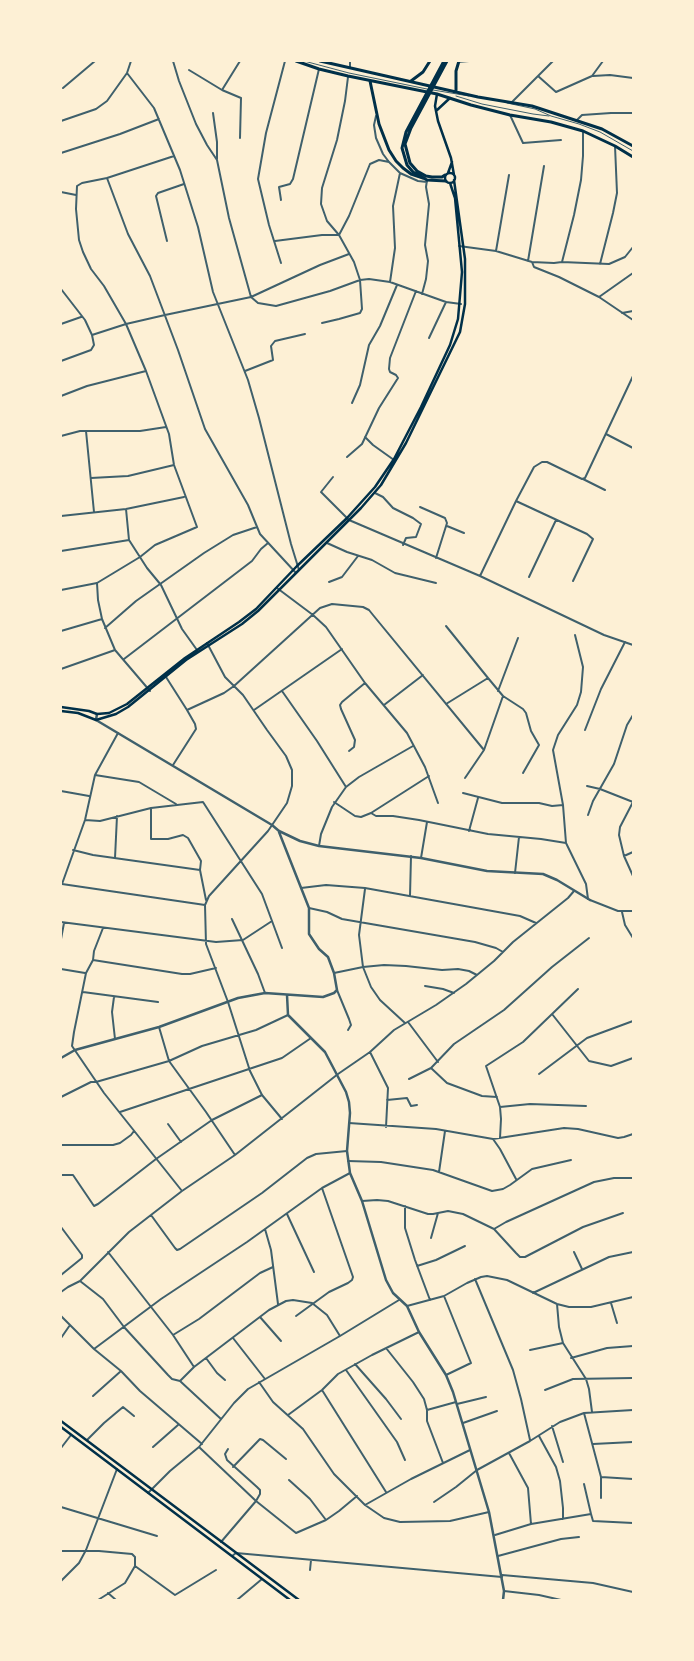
<!DOCTYPE html>
<style>
body{margin:0}
#map{position:relative;width:694px;height:1661px;overflow:hidden;background:#fdf0d5;font-family:Ubuntu,sans-serif}
canvas{display:block}
.frame{position:absolute;inset:0;border:62px solid #fdf0d5;pointer-events:none}
</style>
<div id="map">
<canvas width="694" height="1661"></canvas>
<div class="frame"></div>
</div>
<script>
const g = document.querySelector('canvas').getContext('2d');
g.lineJoin = 'round';
const toPath = rows => new Path2D(rows.map(r => 'M' + r).join(''));
function trace(path, color, width, dash) { g.strokeStyle = color; g.lineWidth = width; g.lineCap = dash ? 'butt' : 'round'; g.setLineDash(dash || []); g.stroke(path); }
trace(toPath([
 [304,61,349,73,427,89],
 [433,90,469,96],
 [456,96,482,104,533,114,549,116],
 [507,103,535,109,551,116,579,124,600,132,633,151]
]), '#3f606c', 1);
trace(toPath([
 [173,61,179,81,196,124,207,145,217,160,229,218,251,297,320,265,349,254],
 [350,61,350,68],
 [458,62,469,61],
 [189,70,222,90,241,98,240,138],
 [127,73,154,108,180,170,198,227,213,292,248,380,259,418,291,544,299,570],
 [538,76,556,92,592,76,603,61],
 [593,76,610,75,633,78],
 [63,88,95,61],
 [222,90,240,61],
 [511,103,553,61],
 [213,113,217,142,217,159],
 [510,115,523,143,561,140],
 [376,116,374,125,376,138,383,154,389,162,400,173,418,181,427,182],
 [577,120,582,115,611,113,633,113],
 [61,121,96,109,107,101,127,73,131,61],
 [61,153,120,134,159,119],
 [107,178,128,234,150,276,178,350,205,429,248,505,260,534,296,573],
 [61,192,76,195],
 [281,200,279,187,290,184,293,179,319,69],
 [167,241,156,196,158,193,184,184],
 [275,241,322,235,339,235,349,216,370,164,379,160,389,162],
 [459,246,496,251,532,262,554,263,562,262,609,264,625,257,633,247],
 [496,251,509,175],
 [528,261,544,166],
 [532,262,534,267,559,277,599,297,633,320],
 [562,262,574,215,581,180,583,156,583,131],
 [281,263,269,225,258,179,266,133,285,61],
 [600,264,613,213,617,193,615,146],
 [390,282,395,248,393,206,400,173],
 [61,289,85,320,92,335,94,345,91,350,61,361],
 [422,294,426,279,428,261,425,245,429,204,426,187,427,180],
 [599,297,633,273],
 [622,313,633,311],
 [322,323,339,319,360,313,362,309,360,280,354,262,339,235,327,221,321,204,322,188,337,140,345,101,348,77],
 [61,324,81,317],
 [92,335,126,324,165,315,251,297,258,303,276,306,330,291,360,280,369,279,390,282,446,302,461,304],
 [429,338,446,302],
 [245,371,273,360,271,346,275,341,305,334],
 [61,396,87,386,146,371],
 [352,403,360,385,369,345,380,326,397,285],
 [86,431,94,512],
 [606,434,633,448],
 [61,436,80,431,140,431,166,427],
 [365,437,373,445,394,460],
 [347,457,362,444,379,408,398,378,396,375,390,372,389,369,390,358,416,291],
 [333,477,321,492,349,520,480,576,604,635,633,645],
 [91,478,128,476,174,465],
 [583,479,605,490],
 [375,493,383,497,393,508,413,518,421,524,416,537,406,538,403,545],
 [516,501,587,534,593,539,573,581],
 [420,507,445,518,447,523,436,558],
 [126,509,129,540,147,568,161,585,182,629,197,650],
 [61,516,126,509,184,497],
 [447,526,464,533],
 [327,543,347,552,372,560,395,573,436,583],
 [61,551,129,540],
 [480,576,516,501,534,467,542,462,547,462,582,479,585,478,633,376],
 [529,577,556,520],
 [329,582,342,577,358,556],
 [97,583,98,600,102,619,115,650,150,691],
 [277,588,313,615,326,627,365,683,407,733,425,767,438,803],
 [61,590,97,583,140,557,155,545,197,527,174,465,169,434,146,371,126,324,104,286,91,269,83,252,79,240,76,209,77,186,82,183,107,178,174,156],
 [446,626,488,678],
 [105,628,136,601,204,553,233,535,257,527],
 [61,631,102,619],
 [207,643,225,677,243,695,267,730,286,756,292,770,292,786,287,803,268,831,209,896,205,905,206,944,228,1002,250,1071,262,1095,282,1119],
 [124,659,252,561,261,549,268,543],
 [61,669,115,650],
 [166,677,187,710,224,693,234,686,320,608,332,604,363,607,369,610,373,615,484,750],
 [282,691,317,741,346,787],
 [498,691,518,638],
 [503,696,523,709,526,713,531,731,539,745,523,773],
 [446,704,488,678,503,696,484,750,465,778],
 [384,705,423,675],
 [254,710,342,649],
 [585,730,601,689,625,642],
 [349,751,354,747,355,740,341,709,340,705,342,702,365,683],
 [173,765,196,729,195,724,187,710],
 [95,775,139,782,176,804],
 [587,786,600,789,633,802],
 [61,791,89,796],
 [463,793,502,803,539,803,552,806,563,805,553,750,558,735,577,705,581,692,583,667,575,635],
 [334,802,355,816,361,817,371,813,429,776],
 [633,802,620,827,619,835,624,856,633,876],
 [151,809,151,839,168,839,183,835,188,838,201,861,200,870,206,900],
 [371,813,376,816,393,816,419,820,488,834,541,839,566,843,563,805],
 [588,815,593,801,614,764,627,725,633,715],
 [85,820,100,821,151,808,203,802,262,894,282,948],
 [469,831,478,798],
 [566,843,586,884,588,899],
 [319,846,321,834,332,807,346,787,359,777,413,746],
 [73,850,93,855,200,870],
 [624,856,633,852],
 [115,858,117,816],
 [421,858,427,822],
 [515,873,519,837],
 [62,884,85,820,95,775,118,733],
 [62,884,205,905],
 [301,888,326,885,365,888,520,916,536,923],
 [365,889,359,935,363,967,371,987,380,1000,405,1023],
 [410,896,411,856],
 [590,900,618,911,633,911],
 [309,908,327,912,342,919,475,942,496,948,503,952],
 [622,912,625,925,633,938],
 [232,919,258,974,265,993],
 [61,922,216,942,243,940,272,921],
 [103,928,94,951,93,960,86,973,74,1032,72,1046,104,1093,182,1191],
 [61,939,64,923],
 [93,960,182,974,190,974,216,968],
 [61,969,85,973],
 [334,973,363,967,384,965,406,966,442,970,458,969,469,971,477,975],
 [425,986,443,989,454,993],
 [337,990,349,1019,351,1025,348,1030],
 [83,992,158,1002],
 [114,997,112,1012,115,1039],
 [552,1014,589,1061,611,1066,633,1058],
 [408,1022,438,1062],
 [159,1027,169,1061,206,1112,235,1155],
 [370,1052,388,1088,386,1127],
 [431,1068,447,1083,482,1096,497,1097],
 [539,1074,587,1038,633,1021],
 [409,1079,431,1068,454,1044,504,1010,552,967,589,938],
 [61,1097,91,1082,96,1082,169,1061,202,1046,256,1030,288,1015],
 [387,1100,407,1098,411,1106,417,1105],
 [500,1107,530,1104,586,1106],
 [120,1112,282,1058,311,1038],
 [349,1123,436,1129,493,1139,564,1128,578,1129,618,1138,624,1137,633,1134],
 [168,1124,181,1142],
 [500,1138,501,1119,500,1107,486,1066,523,1042,578,989],
 [493,1139,500,1149,516,1179],
 [61,1145,113,1145,120,1143,131,1135,134,1131],
 [348,1161,381,1162,433,1170,492,1191,503,1189,510,1185,532,1169,571,1160],
 [439,1172,445,1131],
 [61,1175,73,1175,94,1206,98,1204,156,1159,212,1120,262,1095],
 [362,1201,377,1200,388,1201,428,1214,433,1214,448,1211,463,1214,494,1229,516,1253,520,1257,525,1257,583,1227,623,1213],
 [405,1206,405,1228,415,1260,430,1300],
 [287,1214,314,1272],
 [151,1215,175,1248,177,1250,180,1249,262,1193,307,1158,316,1154,347,1151],
 [61,1227,82,1255,82,1258,61,1275],
 [265,1229,271,1250,278,1304],
 [494,1229,506,1222,594,1182,614,1178,633,1178],
 [431,1238,438,1213],
 [108,1252,173,1335,194,1367],
 [574,1252,582,1269],
 [417,1266,436,1260,465,1246],
 [475,1279,513,1370,521,1399,530,1440],
 [80,1281,103,1299,124,1327,168,1375,172,1379,180,1381,221,1419],
 [61,1292,68,1287,80,1281,129,1232,182,1191,235,1155,338,1074,370,1052,394,1030,436,1005,466,984,494,961,513,942,568,898,574,891],
 [533,1293,609,1257,633,1252],
 [444,1296,471,1363,446,1375],
 [611,1303,617,1323],
 [557,1304,559,1327,563,1343,586,1379,589,1389,592,1412],
 [407,1306,444,1296,467,1283,481,1277,487,1276,507,1280,557,1304,569,1307,591,1307,633,1297],
 [61,1316,94,1349,121,1371,140,1391,202,1444],
 [296,1316,329,1292,348,1283,352,1280,353,1277,322,1188],
 [260,1317,281,1341],
 [173,1335,199,1319,260,1273,273,1267],
 [61,1338,70,1325],
 [233,1338,265,1379],
 [386,1348,413,1382,424,1399,427,1410,427,1421,443,1463],
 [94,1349,161,1299,247,1242,322,1188,350,1173],
 [530,1350,563,1343],
 [206,1358,217,1373,225,1380],
 [571,1358,607,1348,633,1346],
 [355,1364,386,1399,401,1419],
 [346,1370,397,1442,405,1460],
 [180,1381,194,1367,269,1310,286,1301,293,1300,312,1303,327,1315,340,1336],
 [259,1382,273,1402,303,1429,334,1474,365,1505,384,1518,400,1522,450,1521,489,1512],
 [322,1390,386,1492],
 [545,1390,573,1379,633,1378],
 [93,1396,121,1371],
 [457,1404,486,1397],
 [427,1410,456,1402],
 [584,1413,601,1477,601,1498],
 [288,1415,322,1390,338,1374,372,1355,419,1332],
 [463,1423,497,1411],
 [552,1426,563,1462],
 [539,1436,556,1467,560,1481,563,1508,563,1519],
 [87,1440,104,1423,123,1407,134,1416],
 [593,1444,633,1442],
 [153,1447,178,1425],
 [199,1447,256,1501,296,1533,326,1520,339,1511,357,1496],
 [61,1448,71,1435],
 [509,1453,528,1488,531,1524],
 [233,1467,260,1439,263,1440,286,1459],
 [601,1477,633,1479],
 [289,1480,310,1499,326,1520],
 [584,1484,591,1514],
 [148,1493,170,1471,199,1447,234,1403,248,1389,340,1336,399,1300],
 [434,1502,456,1487,477,1470,530,1441,560,1422,584,1413,633,1410],
 [365,1505,411,1479,470,1450],
 [61,1507,157,1536],
 [495,1535,531,1524,591,1514,593,1521,633,1523],
 [221,1542,256,1501,260,1494,260,1490,257,1487,227,1460,225,1454,228,1449],
 [61,1551,99,1551,132,1554,135,1557,135,1566,125,1583,98,1600],
 [232,1556,236,1553,502,1577],
 [498,1556,561,1539,579,1537],
 [135,1566,175,1595,216,1570],
 [310,1570,311,1560],
 [502,1575,593,1583,633,1592],
 [61,1581,79,1563,86,1550,117,1469],
 [504,1591,539,1595,561,1600],
 [108,1593,116,1600],
 [237,1600,262,1579]
]), '#3f606c', 2);
trace(toPath([
 [97,714,96,720,272,825,279,831,300,841,319,846,421,858,487,871,543,874,557,880,590,900],
 [287,995,288,1015,325,1052,346,1092,349,1102,350,1113,347,1151,350,1173,362,1201,386,1280,393,1293,407,1306,419,1332,446,1375,453,1392,489,1512,504,1591,503,1600],
 [61,1058,75,1050,159,1027,238,998,265,993,323,997,334,993,337,990,334,973,328,957,319,949,309,934,309,908,279,832]
]), '#3f606c', 2.5);
trace(toPath([
 [437,94,435,106,438,121,451,158,454,175],
 [436,111,450,98],
 '445 178a5 5 0 1 1 10 0a5 5 0 1 1-10 0Z',
 [448,173,452,162],
 [61,707,89,711,97,714,109,713,127,704,185,658,239,622,256,609,297,566,347,518,375,487,394,459,421,407,450,345,458,319,462,272,455,198,450,183],
 [61,711,78,713,96,720,116,714,128,707,186,660,242,624,258,611,361,508,381,485,406,443,460,332,465,304,465,259,454,180],
 [61,1421,299,1600],
 [61,1427,290,1600]
]), '#003049', 2.5);
trace(toPath([
 [444,61,406,132,402,148,407,165,413,172,427,180,446,181],
 [445,175,442,177,432,177,426,176,417,171,410,163,405,144,411,128,447,61]
]), '#003049', 3);
trace(toPath([
 [296,61,319,69,348,76,437,94,471,105,510,115,551,122,583,131,615,146,633,157],
 [320,61,478,97,532,106,602,129,633,146],
 [370,81,379,124,389,150,396,161,403,168,411,174,423,178],
 [411,81,423,72,430,61],
 [456,91,456,71,459,61]
]), '#003049', 3);
</script>
